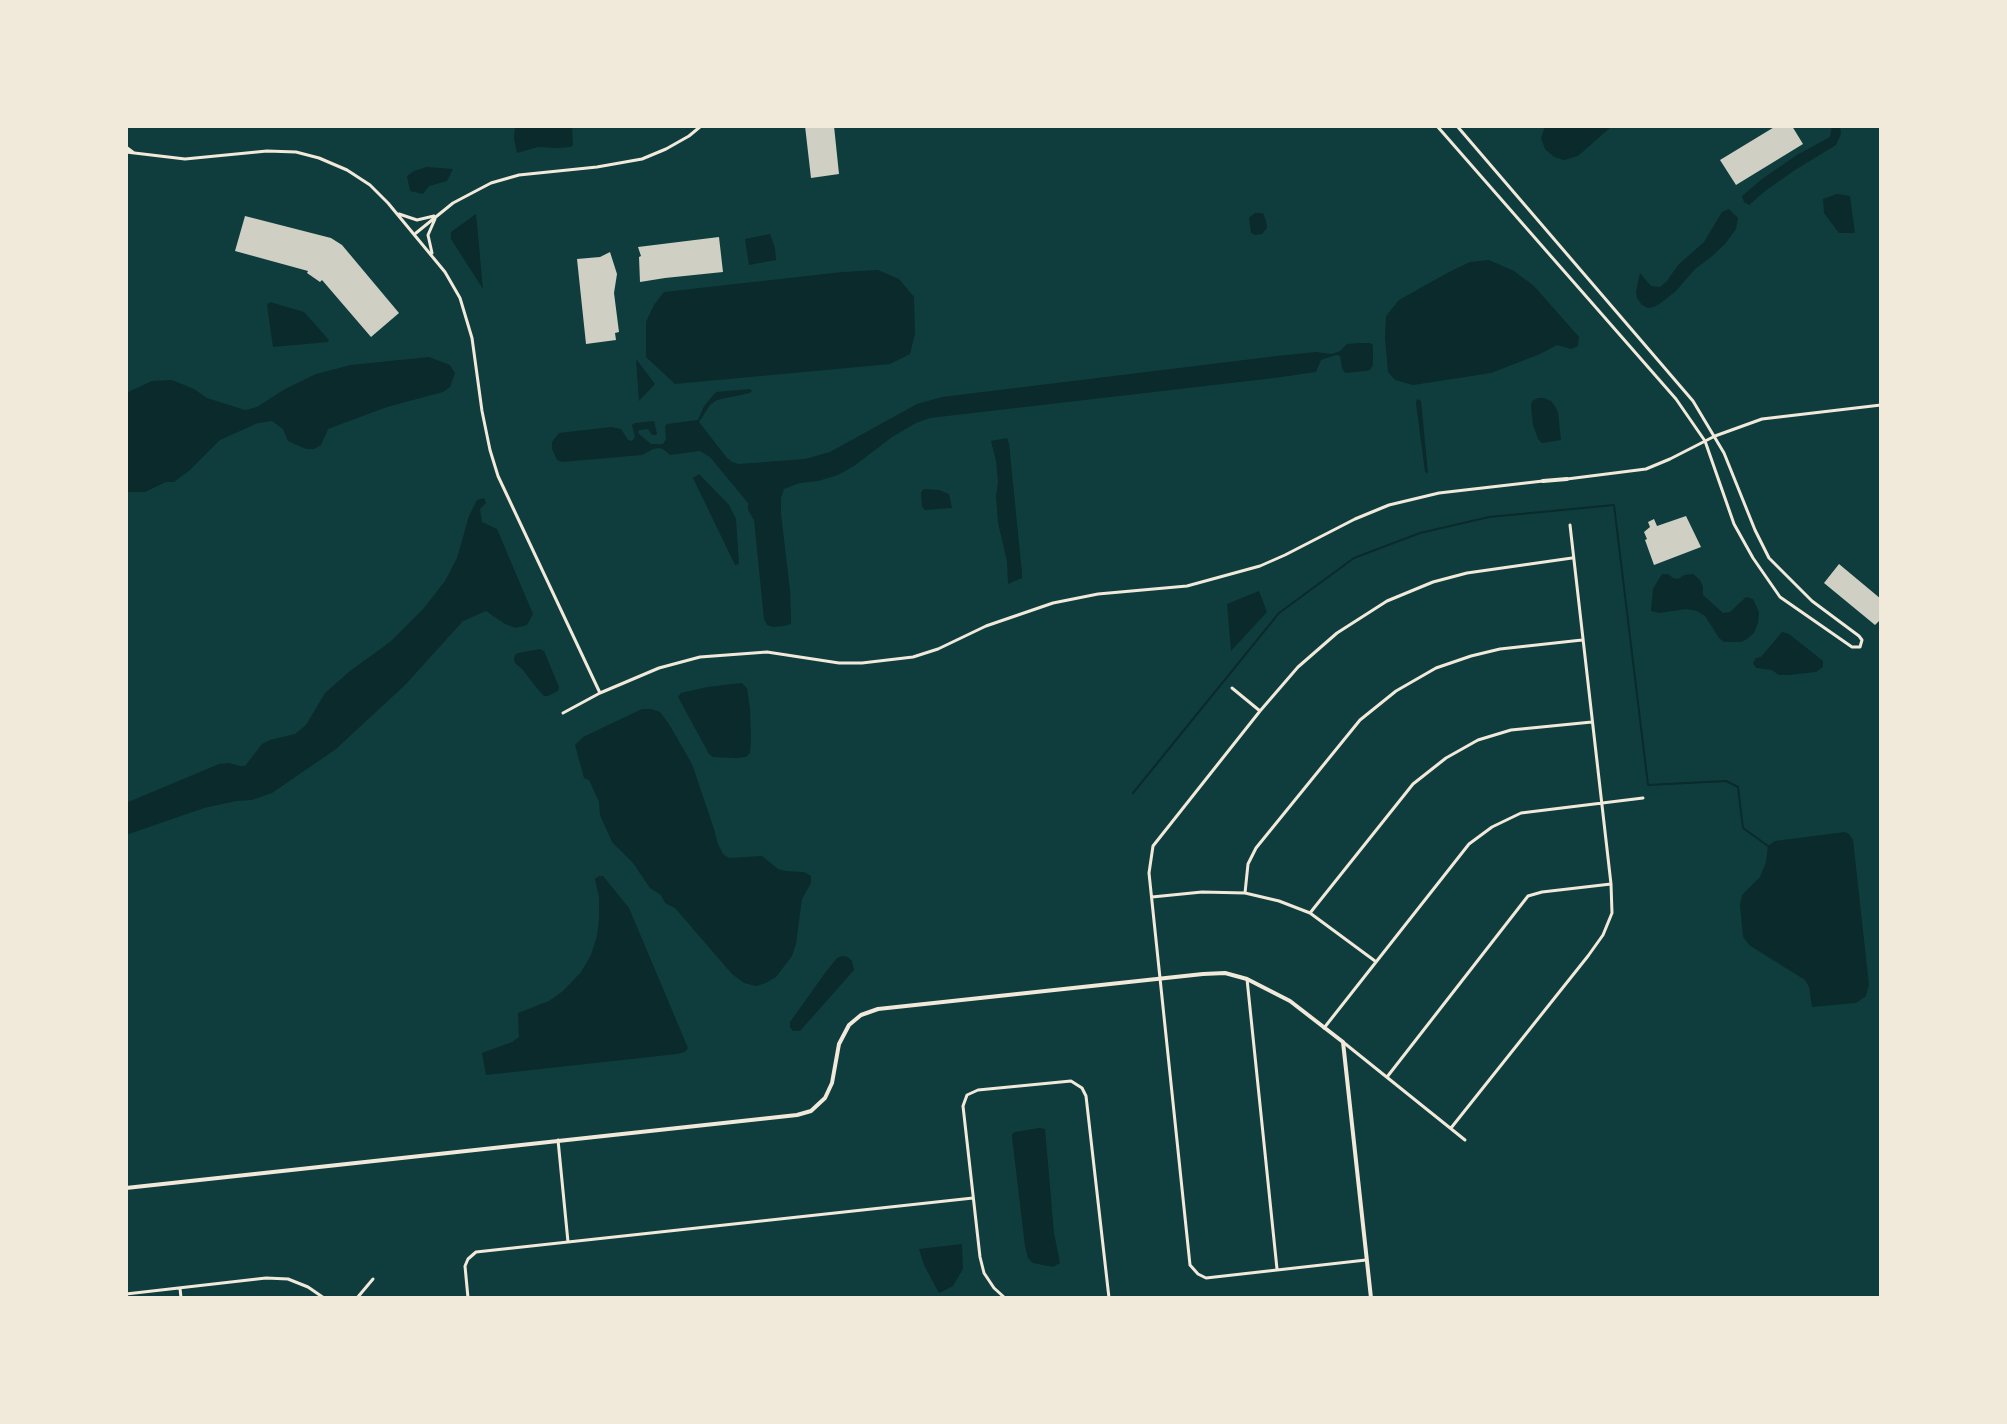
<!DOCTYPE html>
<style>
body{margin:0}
#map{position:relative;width:2007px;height:1424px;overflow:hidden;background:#0f3d3e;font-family:Helvetica,sans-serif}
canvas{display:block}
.frame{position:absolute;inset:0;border:128px solid #f1e9da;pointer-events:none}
</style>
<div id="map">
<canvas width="2007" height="1424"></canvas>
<div class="frame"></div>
</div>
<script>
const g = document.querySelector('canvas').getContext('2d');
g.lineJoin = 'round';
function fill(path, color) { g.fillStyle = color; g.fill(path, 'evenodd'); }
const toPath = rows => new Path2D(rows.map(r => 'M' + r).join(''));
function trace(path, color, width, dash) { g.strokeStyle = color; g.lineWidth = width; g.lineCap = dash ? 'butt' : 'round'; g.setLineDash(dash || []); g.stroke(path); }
fill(toPath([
 [515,126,572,126,573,145,571,147,556,148,538,147,517,153,514,139],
 [1545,126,1612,126,1578,156,1564,160,1554,157,1545,149,1541,138],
 [1832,126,1840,126,1841,134,1836,145,1795,170,1765,191,1749,205,1744,202,1742,196,1762,179,1797,155,1830,137],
 [427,167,453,169,447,181,429,186,423,194,410,191,407,176,414,171],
 [1837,194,1850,196,1855,233,1839,233,1824,213,1823,199],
 [1729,209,1738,218,1736,229,1725,244,1711,257,1695,269,1676,291,1662,302,1654,307,1648,308,1642,305,1637,298,1636,291,1640,273,1651,286,1660,287,1667,281,1678,265,1704,242,1722,212],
 [1255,213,1263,213,1266,221,1267,228,1262,234,1255,235,1251,233,1249,218],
 [476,214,483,289,451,239,451,232],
 [770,234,775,248,776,260,749,265,745,239],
 [1489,260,1514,271,1534,286,1579,337,1578,346,1571,349,1557,345,1540,354,1491,373,1413,385,1395,380,1388,372,1385,337,1386,316,1399,300,1449,272,1470,262],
 [878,270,899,279,914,297,915,334,910,354,890,364,675,384,646,357,646,322,654,305,664,292,843,272],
 [270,302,304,312,329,340,328,342,273,347,267,305],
 [1360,343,1370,343,1373,345,1373,365,1370,370,1366,371,1345,373,1342,368,1340,356,1336,355,1321,360,1316,372,1274,378,930,418,916,423,892,437,854,466,838,475,818,481,800,483,784,489,781,498,781,514,790,590,791,617,791,624,784,626,773,627,767,625,764,619,754,520,748,510,748,503,710,457,700,451,670,455,663,449,659,448,653,449,642,455,562,462,557,460,552,449,552,442,559,433,611,427,621,429,628,440,632,441,635,437,632,425,635,423,654,421,657,434,656,435,652,435,648,429,639,430,638,433,651,444,663,444,666,439,665,426,667,424,698,420,704,406,716,392,750,389,752,391,750,393,717,400,710,405,699,422,727,458,732,462,739,464,805,459,830,452,917,404,942,397,1277,356,1316,352,1331,354,1340,351,1347,344],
 [429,357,450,365,455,373,450,387,443,392,387,407,328,429,321,445,314,449,306,449,288,441,283,429,272,421,258,423,220,440,190,470,174,482,166,482,145,492,126,492,126,393,152,381,172,380,194,389,207,398,245,410,257,407,285,389,316,374,351,365],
 [636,359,655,384,639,401],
 [1538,398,1544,398,1551,401,1556,408,1558,413,1561,440,1542,443,1538,439,1533,425,1531,406,1532,401],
 [1417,399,1421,401,1428,473,1425,472,1416,403],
 [1007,438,1009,443,1022,573,1022,578,1008,584,1007,561,998,523,996,496,998,482,996,461,991,441],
 [699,474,729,505,736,519,739,564,735,565,693,478],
 [924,489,939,490,949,494,952,508,925,510,922,507,921,492],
 [484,498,486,503,480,509,482,522,497,529,533,614,527,625,516,628,505,624,486,611,463,621,406,684,336,749,272,793,252,800,236,801,204,808,126,835,126,803,219,764,229,763,240,766,245,766,262,744,270,740,295,734,306,725,325,693,350,671,390,642,424,608,445,581,457,558,469,516,477,500],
 [1662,574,1668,574,1673,578,1678,579,1684,575,1693,574,1700,580,1703,587,1703,595,1723,613,1730,612,1746,597,1753,599,1759,612,1758,623,1754,633,1747,639,1741,642,1724,642,1719,638,1705,616,1697,611,1686,609,1659,613,1651,611,1653,589],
 [1259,591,1267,612,1231,651,1227,604],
 [1782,632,1789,634,1823,661,1823,667,1816,672,1789,675,1779,675,1772,670,1756,668,1753,663,1756,658,1761,657],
 [540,649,544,651,559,687,558,691,548,696,544,696,540,692,522,669,515,663,514,659,515,655,518,653],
 [742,683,747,688,750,709,751,740,750,753,746,757,737,758,713,757,709,754,678,697,681,693,707,687],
 [642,709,651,709,660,712,669,724,692,764,714,829,718,844,723,854,729,858,762,856,778,869,785,871,804,872,811,876,811,883,802,899,796,944,792,956,776,977,766,983,756,986,744,983,732,974,675,908,665,903,661,895,650,888,633,863,612,842,600,815,599,802,589,780,584,778,575,745,583,737],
 [1845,832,1849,834,1853,840,1869,985,1866,996,1856,1003,1812,1007,1809,987,1805,980,1749,945,1743,937,1740,905,1742,895,1760,877,1766,862,1768,846,1775,841],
 [599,876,603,876,629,908,688,1048,685,1052,677,1054,486,1075,482,1053,512,1042,519,1037,518,1013,549,1001,563,991,581,972,591,955,597,936,599,918,599,897,595,879],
 [842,956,848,957,852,961,854,970,800,1031,793,1031,790,1027,790,1022,825,973,837,958],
 [1039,1128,1045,1129,1054,1233,1060,1263,1053,1267,1033,1263,1028,1258,1025,1246,1012,1137,1012,1134,1015,1132],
 [962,1244,963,1269,953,1286,939,1293,924,1265,919,1249]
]), '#0a2a2b');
trace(toPath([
 [1133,793,1279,613,1354,558,1420,533,1489,517,1614,505,1648,785,1726,781,1738,787,1743,828,1768,846]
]), '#0a2a2b', 2);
fill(toPath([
 [805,126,834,126,839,174,811,178],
 [1776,126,1792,126,1803,144,1736,185,1720,160],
 [245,216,331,238,342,245,399,313,371,337,322,280,320,282,307,273,308,271,235,251],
 [719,237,723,272,665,278,640,282,639,257,641,256,638,247],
 [610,252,617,274,614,293,619,332,615,333,616,340,586,344,577,259,600,257],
 [1686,516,1701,547,1654,565,1645,540,1647,539,1644,532,1650,527,1648,522,1654,519,1657,526],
 [1839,564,1881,599,1881,619,1875,625,1824,583]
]), '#cfcfc3');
trace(toPath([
 [1437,126,1676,399,1705,441,1734,524,1753,558,1780,597,1852,647,1860,647,1862,640,1859,636,1812,601,1769,558,1755,530,1724,453,1693,401,1457,126],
 [126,147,134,153],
 [126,152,185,159,267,151,296,152,319,158,347,170,370,185,388,203,445,272,460,298,472,338,482,411,490,450,498,476,600,693],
 [399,214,417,220,434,216],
 [416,233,453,203,491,183,519,175,597,167,642,159,666,149,689,136,701,126],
 [432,253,428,235,435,219],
 [1567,479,1646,469,1670,459,1715,436,1762,419,1881,405],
 [1232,688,1260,711],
 [563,713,600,693,659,668,700,657,767,652,839,663,862,663,913,657,938,649,986,626,1053,603,1098,594,1187,586,1260,566,1285,555,1355,519,1389,505,1439,493,1543,481],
 [1245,893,1248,864,1256,848,1360,720,1396,691,1436,668,1471,656,1500,649,1582,640],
 [1152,897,1202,892,1245,893,1279,901,1310,913,1375,961],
 [1310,913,1413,784,1446,758,1478,740,1511,730,1592,722],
 [1247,979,1277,1269],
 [1324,1028,1469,844,1492,827,1521,813,1643,798],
 [1343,1042,1465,1140],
 [1387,1077,1528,896,1542,892,1611,884],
 [1451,1128,1588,956,1603,935,1612,913,1611,884,1570,525],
 [558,1140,568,1242],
 [1366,1260,1206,1278,1198,1274,1190,1265,1149,873,1153,846,1260,711,1298,667,1337,633,1387,601,1433,582,1467,573,1572,558],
 [180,1288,181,1298],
 [126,1294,266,1278,288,1279,308,1287,324,1298],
 [357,1298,373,1279],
 [468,1298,465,1266,468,1259,476,1252,973,1198],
 [1005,1298,994,1288,984,1273,980,1257,963,1106,967,1095,978,1090,1071,1081,1082,1088,1086,1096,1109,1298]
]), '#f1e9da', 3);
trace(toPath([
 [1543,481,1567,479],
 [126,1188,797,1115,811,1111,825,1098,832,1083,839,1044,849,1025,861,1015,878,1009,1203,974,1225,973,1247,979,1290,1001,1343,1042,1371,1298]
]), '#f1e9da', 4);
</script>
